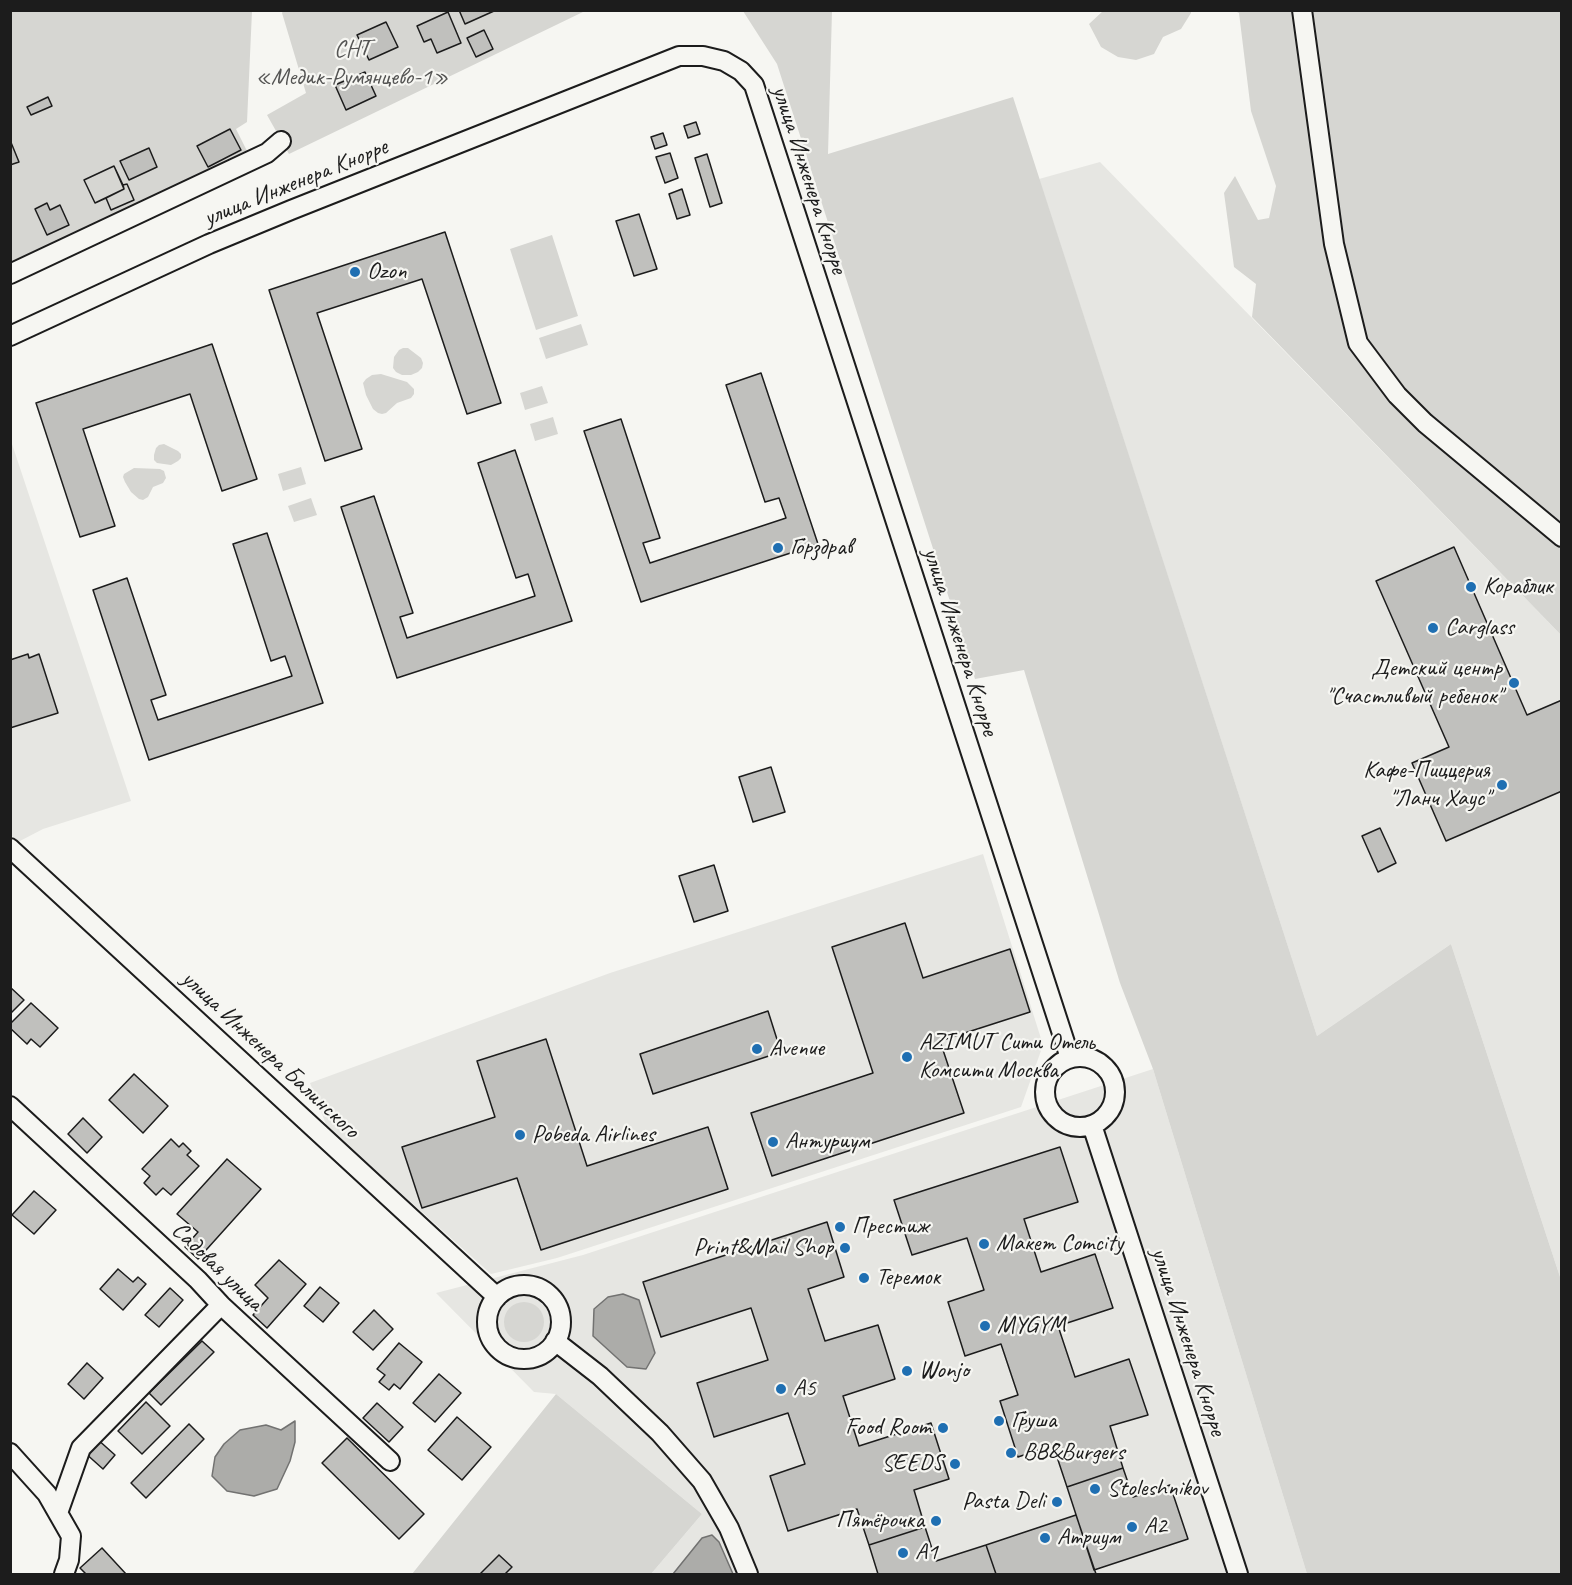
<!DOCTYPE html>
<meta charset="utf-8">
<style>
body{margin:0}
#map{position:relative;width:1572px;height:1585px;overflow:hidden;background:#f6f6f2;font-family:Caveat,sans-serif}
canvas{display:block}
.frame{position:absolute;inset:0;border:12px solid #1c1c1c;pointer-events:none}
</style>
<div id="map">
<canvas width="1572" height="1585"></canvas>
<div class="frame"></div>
</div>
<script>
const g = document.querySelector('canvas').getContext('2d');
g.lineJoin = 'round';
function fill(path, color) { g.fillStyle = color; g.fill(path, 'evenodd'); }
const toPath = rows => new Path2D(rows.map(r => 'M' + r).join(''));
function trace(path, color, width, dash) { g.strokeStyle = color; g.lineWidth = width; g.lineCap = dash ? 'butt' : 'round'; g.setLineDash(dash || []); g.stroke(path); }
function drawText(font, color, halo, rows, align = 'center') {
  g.font = font + ' Caveat,sans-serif'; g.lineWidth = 4.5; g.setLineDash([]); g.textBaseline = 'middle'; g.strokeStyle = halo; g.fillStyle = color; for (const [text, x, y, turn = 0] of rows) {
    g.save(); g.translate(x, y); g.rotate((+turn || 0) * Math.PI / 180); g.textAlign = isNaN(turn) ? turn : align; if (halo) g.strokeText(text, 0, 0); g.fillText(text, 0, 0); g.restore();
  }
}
fill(toPath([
 [1100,162,1561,635,1561,1280,1451,944,1317,1036,1039,179],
 [10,438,131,801,43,829,18,842,10,834],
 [983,854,1043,1045,1021,1107,557,1258,491,1274,327,1127,310,1083,610,973],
 [1153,1069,1307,1574,651,1574,702,1514,556,1394,534,1392,436,1293,583,1255]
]), '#e6e6e2');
fill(toPath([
 [10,11,252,11,247,122,236,129,248,153,11,263],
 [283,11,585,11,289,154,267,115,306,93,282,13],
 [743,11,832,11,828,154,1013,97,1317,1036,1451,944,1561,1280,1561,1574,1307,1574,1153,1069,1120,983,1024,670,975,679,777,64],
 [1191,11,1191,13,1181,29,1163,37,1154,54,1136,60,1118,57,1101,47,1089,24,1103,11],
 [1235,11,1561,11,1561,635,1252,317,1256,284,1234,267,1224,193,1235,176,1258,220,1269,218,1276,186,1251,111,1239,13],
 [552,235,578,316,536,330,510,249],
 [581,324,588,345,546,359,539,338],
 [403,348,408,348,421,358,423,363,422,368,418,372,411,375,402,375,396,372,393,368,394,357,399,350],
 [381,374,407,382,414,389,414,394,411,398,397,403,386,413,382,414,378,413,373,409,366,395,363,383,366,379,372,375],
 [542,386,548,403,525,410,520,393],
 [553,417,558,434,535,441,530,424],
 [164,444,178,451,181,454,181,458,178,461,171,465,157,463,154,460,154,455,156,448,159,445],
 [301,467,306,484,283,491,278,474],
 [134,468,160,469,164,471,166,478,163,483,153,487,148,497,143,500,139,499,131,492,125,482,123,477,124,474],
 [311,498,317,515,294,522,288,506],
 '504 1322a20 20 0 1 1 40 0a20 20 0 1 1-40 0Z',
 [556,1394,702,1514,651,1574,412,1574]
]), '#d6d6d2');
const water = toPath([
 [623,1294,639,1300,655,1353,646,1369,627,1367,593,1336,594,1309,608,1297,623,1294],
 [295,1421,295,1442,290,1461,277,1489,254,1496,227,1491,212,1476,215,1457,224,1444,240,1430,266,1425,281,1430,295,1421],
 [712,1535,719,1542,733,1574,673,1574,702,1538,712,1535]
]);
fill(water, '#acaca9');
trace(water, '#727271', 1.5);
const building = toPath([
 [459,10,493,10,494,11,465,24,459,10],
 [448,12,461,43,437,53,431,39,424,42,417,26,448,12],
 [386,22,398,47,369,60,357,35,386,22],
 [484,30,493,49,476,57,467,38,484,30],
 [365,72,376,96,346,110,335,85,365,72],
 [48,97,52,106,31,115,27,107,48,97],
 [696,122,700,134,688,138,684,126,696,122],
 [230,129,241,150,208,167,197,146,230,129],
 [663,133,667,145,655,149,651,137,663,133],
 [10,140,19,162,10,165,10,140],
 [149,148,157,167,129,180,120,161,149,148],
 [670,153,678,178,665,183,656,157,670,153],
 [707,154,722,203,710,207,695,158,707,154],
 [114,166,123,185,127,184,134,200,111,210,106,198,95,203,84,180,114,166],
 [114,166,124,189,95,203,84,180,114,166],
 [127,184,134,200,111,210,106,198,124,189,123,185,127,184],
 [682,189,690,215,677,219,669,194,682,189],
 [47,203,50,210,60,205,69,225,47,235,35,209,47,203],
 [639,214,657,269,634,276,616,221,639,214],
 [445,232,501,403,467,414,422,279,317,313,362,449,325,461,269,290,445,232],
 [212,344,257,479,222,491,190,394,83,429,115,526,80,537,36,403,212,344],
 [761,373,818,544,641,602,584,431,621,419,660,538,643,543,650,563,786,518,779,498,765,502,726,385,761,373],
 [515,450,572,621,397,678,341,507,374,496,413,613,400,617,407,638,535,596,528,574,516,578,478,463,515,450],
 [267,533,323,703,149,760,93,590,127,578,166,695,151,700,158,720,292,676,285,656,271,661,233,544,267,533],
 [1454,547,1527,715,1562,700,1562,791,1446,841,1412,763,1449,747,1376,581,1454,547],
 [28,654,29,658,39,654,58,713,10,728,10,660,28,654],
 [771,767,785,812,753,822,739,777,771,767],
 [1380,828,1396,863,1378,872,1362,836,1380,828],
 [714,865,728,911,694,922,679,876,714,865],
 [905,923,923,978,1010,949,1030,1012,940,1041,964,1113,772,1176,751,1113,873,1073,832,947,905,923],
 [10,987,24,1000,10,1014,10,987],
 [31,1003,58,1028,40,1047,31,1039,27,1044,10,1028,10,1024,31,1003],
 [768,1011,781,1052,653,1094,640,1054,768,1011],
 [546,1039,587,1166,708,1127,728,1189,541,1250,517,1178,422,1208,402,1147,495,1117,477,1061,546,1039],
 [134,1074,168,1106,143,1133,109,1100,134,1074],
 [83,1118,102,1137,87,1153,68,1134,83,1118],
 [171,1139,179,1147,183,1143,191,1151,187,1155,199,1166,171,1195,163,1188,156,1195,144,1183,150,1176,142,1169,171,1139],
 [1060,1147,1078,1202,1024,1219,1041,1272,1095,1254,1113,1308,1058,1326,1075,1377,1129,1359,1148,1415,1110,1426,1123,1468,1067,1487,1053,1445,1018,1457,1000,1401,1018,1395,1001,1344,965,1356,948,1302,984,1290,967,1238,912,1255,894,1200,1060,1147],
 [227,1159,261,1189,198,1259,185,1247,198,1232,177,1214,227,1159],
 [34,1191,56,1210,34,1234,12,1215,34,1191],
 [827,1222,844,1277,808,1289,825,1341,878,1325,895,1379,843,1396,859,1446,931,1423,949,1479,914,1490,925,1527,869,1545,857,1509,788,1531,770,1476,805,1464,788,1413,714,1437,697,1383,768,1360,751,1308,661,1337,643,1282,827,1222],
 [279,1260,306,1284,267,1328,253,1315,268,1298,255,1285,279,1260],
 [118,1269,133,1282,138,1277,146,1284,123,1310,100,1289,118,1269],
 [320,1287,339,1303,323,1322,304,1306,320,1287],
 [170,1288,183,1300,159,1327,145,1315,170,1288],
 [374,1310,393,1329,373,1350,353,1332,374,1310],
 [202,1341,214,1352,161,1405,149,1393,202,1341],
 [399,1343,422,1362,400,1389,394,1384,389,1390,379,1382,385,1375,377,1369,399,1343],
 [87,1363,103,1378,84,1399,68,1384,87,1363],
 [439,1374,461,1393,435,1422,413,1403,439,1374],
 [146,1402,170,1426,142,1454,118,1431,146,1402],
 [377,1403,403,1427,389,1442,363,1418,377,1403],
 [457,1417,491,1447,462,1480,428,1450,457,1417],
 [189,1424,204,1439,146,1498,131,1483,189,1424],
 [96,1438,115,1455,103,1469,84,1452,96,1438],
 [347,1438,424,1514,399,1539,322,1463,347,1438],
 [1123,1468,1133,1497,1170,1485,1188,1539,1094,1570,1067,1487,1123,1468],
 [1076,1515,1096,1574,996,1574,986,1545,1076,1515],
 [925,1527,936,1561,986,1545,996,1574,878,1574,869,1545,925,1527],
 [102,1548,126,1574,86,1574,80,1568,102,1548],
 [499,1555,512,1567,505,1574,480,1574,499,1555]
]);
fill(building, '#c0c0bd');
trace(building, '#1c1c1c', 1.5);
const minor = toPath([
 [1302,10,1334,244,1358,343,1397,395,1425,423,1562,537],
 [10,274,267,153,281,141],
 [10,336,209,244,291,210,679,56,703,56,724,61,741,71,754,85,1070,1058],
 [10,848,497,1297],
 '1045 1092a35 35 0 1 1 70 0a35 35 0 1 1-70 0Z',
 [10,1106,198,1280,221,1305,390,1461],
 [1092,1125,1238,1574],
 '487 1322a37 37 0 1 1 74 0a37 37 0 1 1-74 0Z',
 [555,1341,600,1376,660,1433,702,1481,729,1528,748,1574],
 [10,1453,47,1494,71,1536,69,1560,64,1574],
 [58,1513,81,1448,221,1305]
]);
trace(minor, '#1c1c1c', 22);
trace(minor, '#f6f6f2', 18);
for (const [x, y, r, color] of [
 [355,272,6,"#1f6fb2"],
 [778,548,6,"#1f6fb2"],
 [1471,587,6,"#1f6fb2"],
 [1433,628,6,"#1f6fb2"],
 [1514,683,6,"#1f6fb2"],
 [1502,785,6,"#1f6fb2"],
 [757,1049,6,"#1f6fb2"],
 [907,1057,6,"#1f6fb2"],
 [520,1135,6,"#1f6fb2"],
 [773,1142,6,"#1f6fb2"],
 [840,1227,6,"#1f6fb2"],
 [984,1244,6,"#1f6fb2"],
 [845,1248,6,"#1f6fb2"],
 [864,1278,6,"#1f6fb2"],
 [985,1326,6,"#1f6fb2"],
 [907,1371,6,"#1f6fb2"],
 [781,1389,6,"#1f6fb2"],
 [999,1421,6,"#1f6fb2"],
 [943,1428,6,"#1f6fb2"],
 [1011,1453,6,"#1f6fb2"],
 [955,1464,6,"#1f6fb2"],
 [1095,1489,6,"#1f6fb2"],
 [1057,1502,6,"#1f6fb2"],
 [936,1521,6,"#1f6fb2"],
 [1132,1527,6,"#1f6fb2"],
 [1045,1538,6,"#1f6fb2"],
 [903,1553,6,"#1f6fb2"]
]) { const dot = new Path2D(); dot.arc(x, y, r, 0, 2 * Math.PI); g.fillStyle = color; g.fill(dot); trace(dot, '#f6f6f2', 2); }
drawText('24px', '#545453', '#f6f6f2', [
 ["СНТ",352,50],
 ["«Медик-Румянцево-1»",352,78]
]);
drawText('24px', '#1c1c1c', '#f6f6f2', [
 ["улица Инженера Кнорре",809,180,72],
 ["улица Инженера Кнорре",296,183,-22],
 ["улица Инженера Кнорре",960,642,72],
 ["улица Инженера Балинского",270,1055,43],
 ["Садовая улица",217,1267,44],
 ["улица Инженера Кнорре",1188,1342,72]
]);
drawText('24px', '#1c1c1c', '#f6f6f2', [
 ["Ozon",367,272],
 ["Горздрав",790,548],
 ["Кораблик",1483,587],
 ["Carglass",1445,628],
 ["Детский центр",1502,669,"right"],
 ["\"Счастливый ребенок\"",1502,697,"right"],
 ["Кафе-Пиццерия",1490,771,"right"],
 ["\"Ланч Хаус\"",1490,799,"right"],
 ["AZIMUT Сити Отель",919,1043],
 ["Комсити Москва",919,1071],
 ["Avenue",769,1049],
 ["Pobeda Airlines",532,1135],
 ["Антуриум",785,1142],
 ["Престиж",852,1227],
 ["Макет Comcity",996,1244],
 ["Print&Mail Shop",833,1248,"right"],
 ["Теремок",876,1278],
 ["MYGYM",997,1326],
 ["Wonjo",919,1371],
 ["А5",793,1389],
 ["Груша",1011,1421],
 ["Food Room",931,1428,"right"],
 ["BB&Burgers",1023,1453],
 ["SEEDS",943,1464,"right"],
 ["Stoleshnikov",1107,1489],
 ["Pasta Deli",1045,1502,"right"],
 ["Пятёрочка",924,1521,"right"],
 ["А2",1144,1527],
 ["Атриум",1057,1538],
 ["А1",915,1553]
], 'left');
</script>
